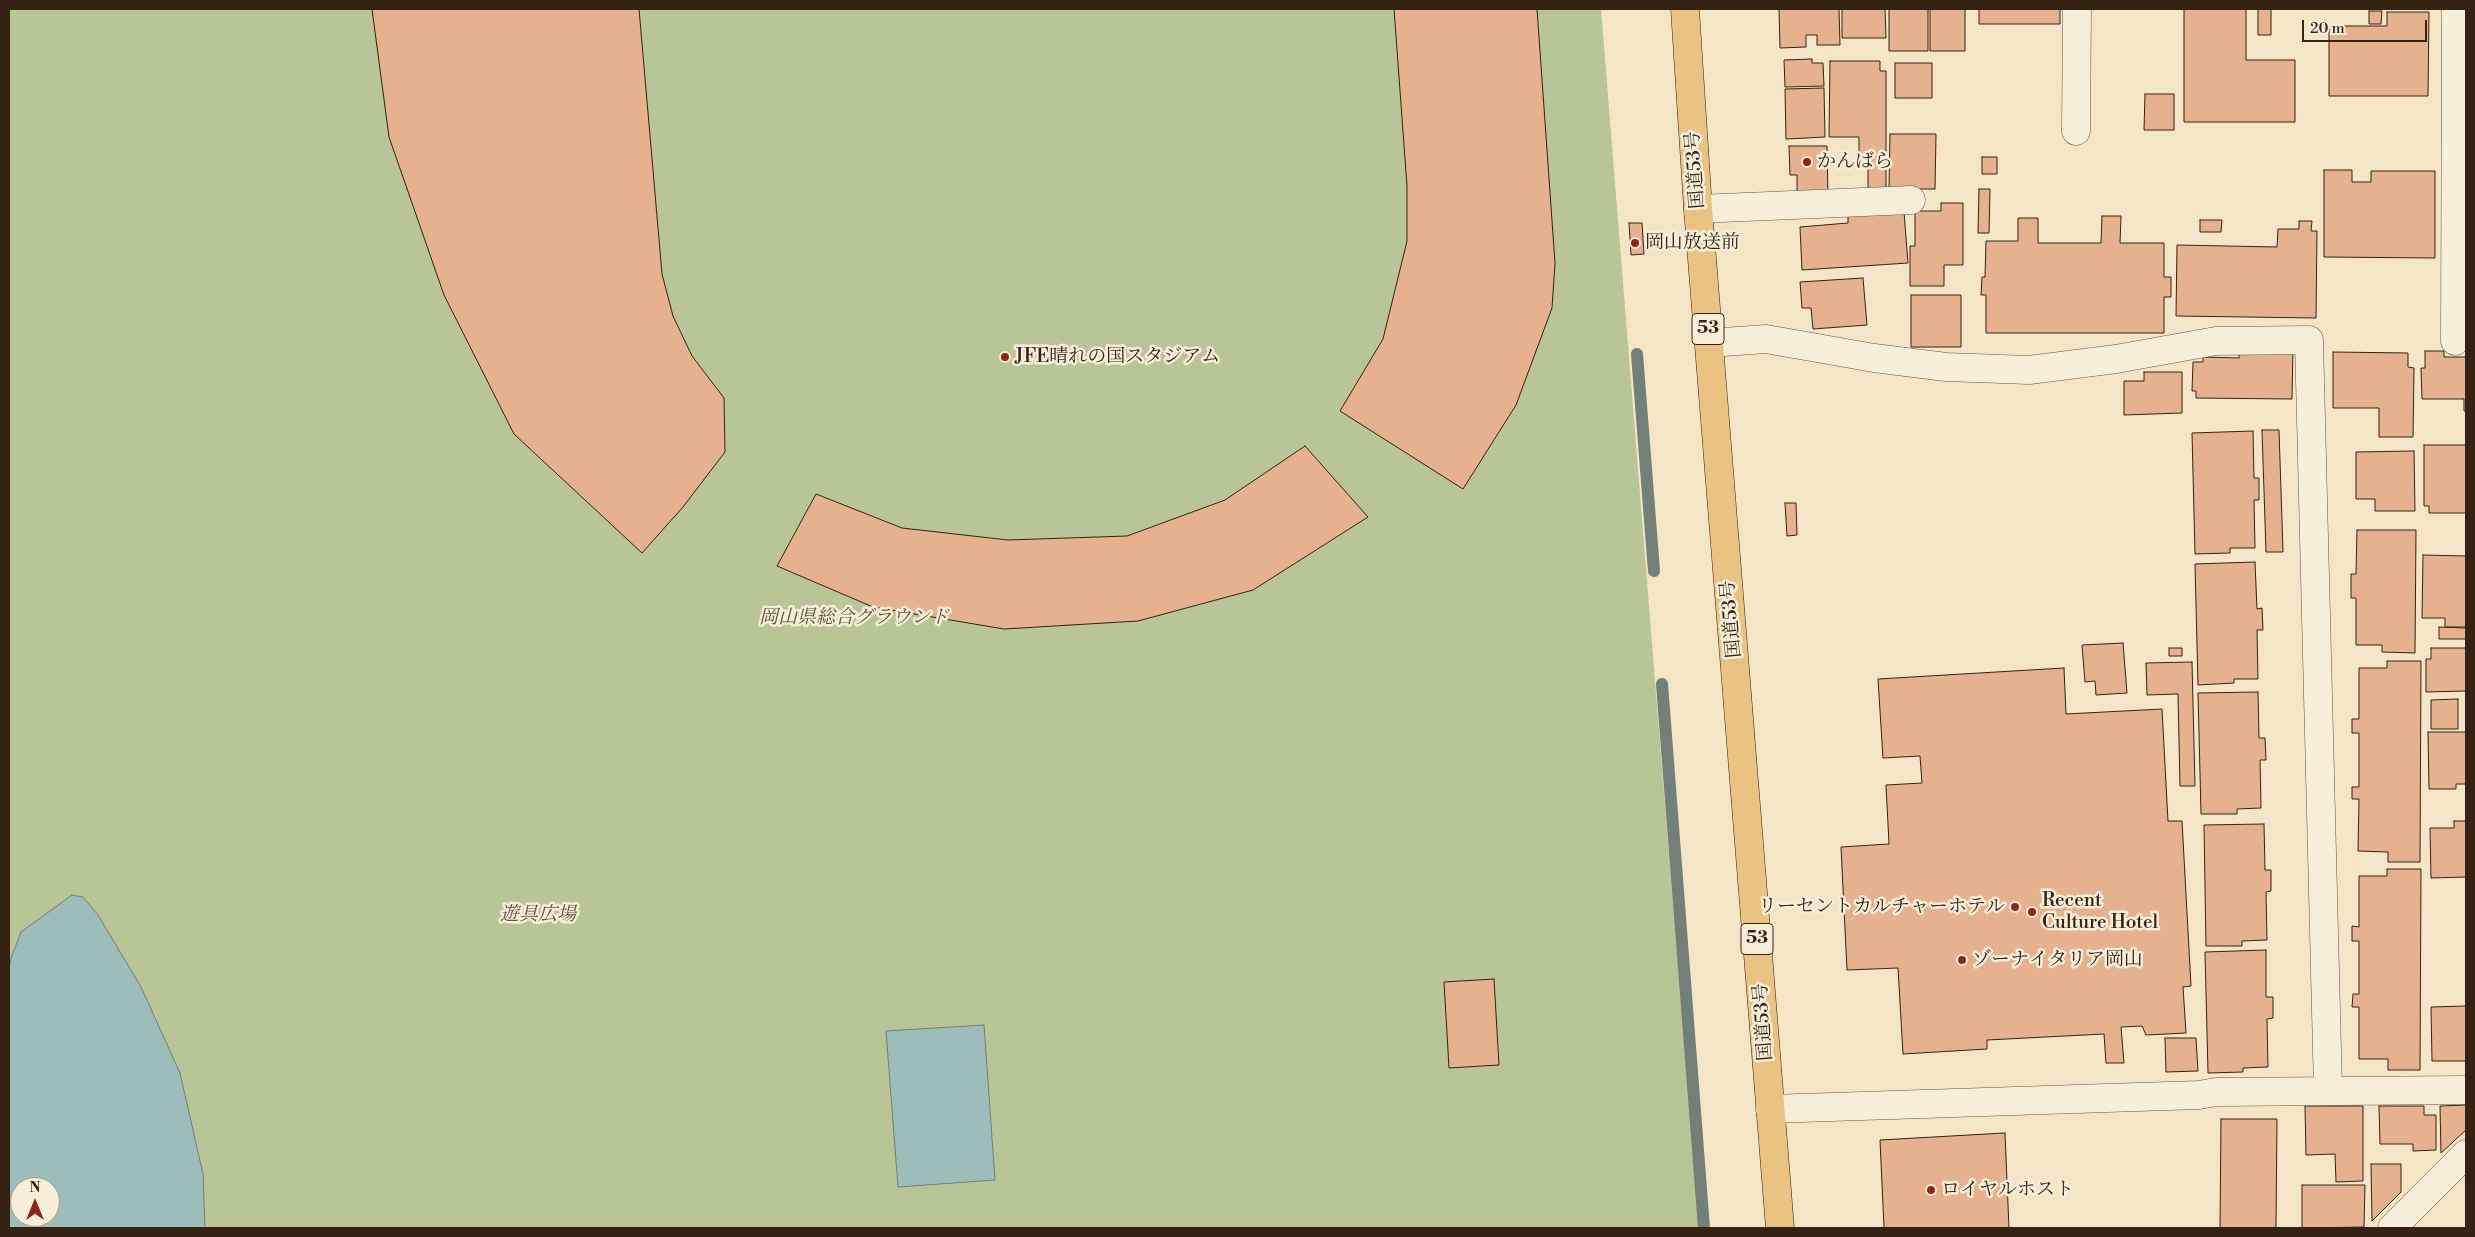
<!DOCTYPE html>
<meta charset="utf-8">
<style>
body{margin:0}
#map{position:relative;width:2475px;height:1237px;overflow:hidden;background:#f3e5c5;font-family:"Libre Bodoni",serif}
canvas{display:block}
.frame{position:absolute;inset:0;border:10px solid #342213;pointer-events:none}
.north{position:absolute;left:10px;top:1177px;width:50px;height:50px;box-sizing:border-box;background:#f7eed9;border:1px solid #a99c8a;border-radius:50%;rotate:0deg;font-size:14px;font-weight:700;line-height:20px;text-align:center;color:#342213}
.north::after{content:'';display:block;margin:auto;width:18px;height:22px;background:#8f2418;clip-path:polygon(50% 0,100% 100%,50% 72%,0 100%)}
.scale{position:absolute;left:2302px;top:20px;width:125px;height:22px;box-sizing:border-box;border:2px solid #342213;border-top:0;padding-left:6px;font-size:15px;line-height:18px;white-space:nowrap;color:#342213;-webkit-text-stroke:4px #f7eed9;paint-order:stroke}
</style>
<div id="map">
<canvas width="2475" height="1237"></canvas>
<div class="frame"></div>
<div class="north">N</div>
<div class="scale">20 m</div>
</div>
<script>
const g = document.querySelector('canvas').getContext('2d');
g.lineJoin = 'round';
function fill(path, color) { g.fillStyle = color; g.fill(path, 'evenodd'); }
const toPath = rows => new Path2D(rows.map(r => 'M' + r).join(''));
function trace(path, color, width, dash) { g.strokeStyle = color; g.lineWidth = width; g.lineCap = dash ? 'butt' : 'round'; g.setLineDash(dash || []); g.stroke(path); }
function drawText(font, color, halo, rows, align = 'center') {
  g.font = font + ' "Libre Bodoni","Noto Serif JP",serif'; g.lineWidth = 5; g.setLineDash([]); g.textBaseline = 'middle'; g.strokeStyle = halo; g.fillStyle = color; for (const [text, x, y, turn = 0] of rows) {
    g.save(); g.translate(x, y); g.rotate((+turn || 0) * Math.PI / 180); g.textAlign = isNaN(turn) ? turn : align; if (halo) g.strokeText(text, 0, 0); g.fillText(text, 0, 0); g.restore();
  }
}
fill(toPath([
 [9,9,1601,9,1699,1228,9,1228],
 [20,1187,50,1187,50,1217,20,1217]
]), '#b9c596');
const water = toPath([
 [72,895,83,897,98,915,141,987,180,1073,203,1174,205,1228,9,1228,9,969,11,958,21,932,72,895],
 [20,1187,50,1187,50,1217,20,1217,20,1187],
 [984,1025,995,1180,898,1187,886,1031,984,1025]
]);
fill(water, '#9dbdbb');
trace(water, '#737f78', 1);
trace(toPath([
 [1637,354,1654,571],
 [1662,684,1704,1228]
]), '#737f78', 12);
const building = toPath([
 [372,9,639,9,662,274,673,316,692,356,724,398,725,452,683,507,642,553,514,434,444,295,389,137,372,9],
 [1394,9,1537,9,1555,263,1552,308,1516,405,1463,489,1340,411,1383,339,1407,241,1407,186,1394,9],
 [1779,9,1839,9,1840,45,1817,45,1817,35,1806,35,1806,47,1780,48,1779,9],
 [1842,9,1885,9,1886,38,1842,38,1842,9],
 [1889,9,1928,9,1928,51,1889,51,1889,9],
 [1930,9,1965,9,1965,51,1930,51,1930,9],
 [1979,9,2060,9,2060,24,1979,24,1979,9],
 [2184,9,2246,9,2246,60,2295,60,2295,122,2184,122,2184,9],
 [2258,9,2271,9,2271,35,2258,35,2258,9],
 [2369,11,2382,11,2381,24,2369,24,2369,11],
 [2387,12,2429,12,2428,96,2329,96,2329,26,2387,26,2387,12],
 [1812,59,1812,63,1823,63,1824,86,1785,87,1784,60,1812,59],
 [1830,61,1880,61,1880,71,1886,71,1886,190,1868,190,1868,166,1859,166,1859,137,1829,137,1830,61],
 [1895,63,1932,63,1932,98,1895,98,1895,63],
 [1824,88,1825,137,1786,139,1785,89,1824,88],
 [2145,94,2174,94,2174,130,2144,130,2145,94],
 [1890,134,1936,134,1935,189,1889,189,1890,134],
 [1789,146,1827,146,1828,196,1797,197,1797,175,1790,175,1789,146],
 [1982,157,1997,157,1997,174,1982,174,1982,157],
 [2324,170,2352,170,2352,182,2371,182,2371,171,2435,171,2435,258,2324,257,2324,170],
 [1979,189,1990,189,1989,233,1978,233,1979,189],
 [1941,203,1963,203,1963,265,1944,265,1944,286,1910,286,1910,246,1915,246,1915,211,1941,211,1941,203],
 [1904,212,1908,263,1802,270,1800,227,1848,223,1848,216,1904,212],
 [2102,216,2121,216,2120,243,2164,243,2164,277,2171,277,2171,297,2164,297,2164,333,1986,333,1986,295,1981,295,1982,277,1985,277,1986,241,2018,241,2018,218,2038,218,2038,243,2101,243,2102,216],
 [2200,220,2222,220,2221,232,2200,232,2200,220],
 [2299,221,2312,221,2311,231,2317,231,2316,318,2176,316,2177,245,2277,247,2278,229,2299,229,2299,221],
 [1629,223,1642,223,1644,254,1631,255,1629,223],
 [1863,278,1867,325,1813,329,1811,308,1802,308,1800,282,1863,278],
 [1911,295,1961,295,1961,347,1911,347,1911,295],
 [2239,348,2293,349,2292,399,2196,398,2196,391,2192,391,2193,362,2203,362,2203,357,2239,358,2239,348],
 [2425,351,2444,351,2444,357,2466,357,2466,411,2464,411,2464,399,2422,399,2421,368,2425,368,2425,351],
 [2333,352,2408,353,2408,367,2414,368,2413,437,2379,437,2379,408,2333,408,2333,352],
 [2144,372,2182,372,2182,413,2124,415,2124,381,2144,381,2144,372],
 [2262,430,2279,430,2283,552,2266,552,2262,430],
 [2253,431,2254,478,2259,478,2259,500,2254,500,2255,548,2230,548,2230,553,2195,554,2192,433,2253,431],
 [2424,445,2466,445,2466,513,2429,513,2429,506,2424,506,2424,445],
 [1305,446,1368,517,1253,590,1138,621,1004,629,873,607,777,566,816,494,902,528,1008,540,1127,536,1225,500,1305,446],
 [2414,451,2415,511,2375,511,2375,499,2356,499,2356,452,2414,451],
 [1785,503,1796,503,1797,535,1787,536,1785,503],
 [2357,530,2416,530,2415,653,2382,652,2382,645,2356,645,2356,598,2351,598,2351,574,2356,574,2357,530],
 [2423,555,2466,556,2466,627,2445,627,2445,618,2422,618,2423,555],
 [2255,562,2257,609,2262,608,2263,630,2257,630,2258,679,2234,679,2234,683,2198,685,2195,564,2255,562],
 [2439,627,2466,628,2466,639,2439,639,2439,627],
 [2123,643,2127,693,2096,695,2095,681,2085,682,2082,645,2123,643],
 [2169,648,2182,648,2182,656,2169,656,2169,648],
 [2431,648,2466,648,2466,691,2426,692,2426,659,2431,659,2431,648],
 [2387,661,2421,661,2420,862,2388,862,2388,852,2358,851,2359,799,2352,799,2352,787,2359,787,2359,733,2352,733,2352,719,2359,719,2359,668,2387,668,2387,661],
 [2192,662,2195,786,2180,786,2178,694,2147,695,2146,663,2192,662],
 [2064,668,2066,714,2162,709,2168,821,2182,821,2191,986,2183,987,2186,1033,2146,1035,2142,1026,2121,1027,2124,1063,2106,1063,2104,1034,1987,1040,1987,1049,1903,1054,1898,968,1847,970,1841,847,1889,844,1886,785,1922,783,1920,756,1883,758,1878,679,2064,668],
 [2258,692,2259,738,2265,738,2266,760,2260,760,2261,808,2237,809,2237,814,2201,814,2198,693,2258,692],
 [2458,699,2458,729,2431,729,2431,700,2458,699],
 [2428,732,2466,732,2466,784,2456,784,2456,789,2429,789,2428,732],
 [2454,821,2466,821,2466,877,2431,878,2430,828,2454,828,2454,821],
 [2264,824,2265,870,2271,870,2271,891,2266,892,2267,940,2242,941,2242,946,2206,946,2204,825,2264,824],
 [2387,869,2421,869,2420,1070,2388,1070,2388,1059,2359,1059,2359,1007,2352,1007,2353,994,2359,994,2359,941,2352,941,2352,926,2359,927,2359,876,2387,876,2387,869],
 [2266,950,2266,997,2273,997,2273,1018,2267,1019,2268,1067,2243,1068,2243,1072,2208,1073,2205,952,2266,950],
 [1494,979,1499,1065,1449,1068,1444,982,1494,979],
 [2466,1006,2466,1061,2432,1061,2431,1007,2466,1006],
 [2165,1038,2196,1038,2198,1071,2166,1072,2165,1038],
 [2466,1105,2466,1130,2441,1153,2440,1106,2466,1105],
 [2305,1106,2363,1106,2363,1181,2336,1182,2335,1154,2306,1155,2305,1106],
 [2379,1106,2424,1106,2424,1115,2436,1115,2436,1150,2413,1151,2413,1144,2380,1144,2379,1106],
 [2221,1119,2277,1119,2276,1228,2220,1228,2221,1119],
 [2005,1133,2009,1228,1884,1228,1880,1140,2005,1133],
 [2371,1164,2401,1164,2401,1192,2372,1221,2371,1164],
 [2302,1185,2365,1185,2364,1227,2302,1228,2302,1185]
]);
fill(building, '#e5b18e');
trace(building, '#342213', 1);
const minor = toPath([
 [2076,131,2077,9],
 [1698,209,1911,200],
 [2455,341,2456,9],
 [1709,343,1766,339,1874,358,1946,367,2029,370,2116,359,2216,341,2309,340,2328,1090],
 [1770,1109,2199,1095,2216,1092,2466,1090],
 [2392,1228,2466,1154]
]);
const trunk = toPath([
 [1685,9,1698,209,1780,1228]
]);
trace(minor, '#645340', 29);
trace(trunk, '#342213', 29);
trace(minor, '#f7eed9', 28);
trace(trunk, '#eac282', 28);
for (const [x, y, r, color] of [
 [1807,162,5,"#8f2418"],
 [1635,243,5,"#8f2418"],
 [1005,357,5,"#8f2418"],
 [2015,907,5,"#8f2418"],
 [2032,912,5,"#8f2418"],
 [1962,960,5,"#8f2418"],
 [1931,1190,5,"#8f2418"]
]) { const dot = new Path2D(); dot.arc(x, y, r, 0, 2 * Math.PI); g.fillStyle = color; g.fill(dot); trace(dot, '#f7eed9', 2); }
for (const [x, y, w] of [
 [1708,329,32],
 [1757,939,32]
]) { const box = new Path2D(); box.roundRect(x - w / 2, y - 15.5, w, 31, 4); g.fillStyle = '#f7eed9'; g.fill(box); trace(box, '#342213', 1); }
drawText('bold 18px', '#342213', null, [
 ["53",1708,329],
 ["53",1757,939]
]);
drawText('19px', '#342213', '#f7eed9', [
 ["かんばら",1817,162],
 ["岡山放送前",1645,243],
 ["JFE晴れの国スタジアム",1015,357],
 ["Recent",2042,901],
 ["Culture Hotel",2042,923],
 ["リーセントカルチャーホテル",2005,907,"right"],
 ["ゾーナイタリア岡山",1972,960],
 ["ロイヤルホスト",1941,1190]
], 'left');
drawText('19px', '#342213', '#f7eed9', [
 ["国道53号",1696,170,-94],
 ["国道53号",1732,619,-95],
 ["国道53号",1764,1022,-94]
]);
drawText('italic 19px', '#5c533a', '#f7eed9', [
 ["岡山県総合グラウンド",854,618],
 ["遊具広場",538,915]
]);
</script>
